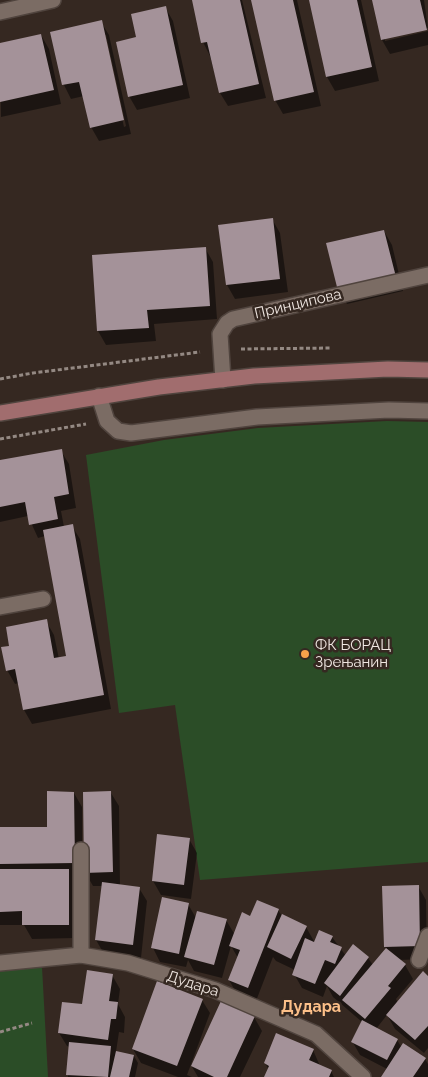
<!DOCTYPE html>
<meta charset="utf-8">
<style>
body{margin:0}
canvas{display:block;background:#352821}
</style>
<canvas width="428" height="1077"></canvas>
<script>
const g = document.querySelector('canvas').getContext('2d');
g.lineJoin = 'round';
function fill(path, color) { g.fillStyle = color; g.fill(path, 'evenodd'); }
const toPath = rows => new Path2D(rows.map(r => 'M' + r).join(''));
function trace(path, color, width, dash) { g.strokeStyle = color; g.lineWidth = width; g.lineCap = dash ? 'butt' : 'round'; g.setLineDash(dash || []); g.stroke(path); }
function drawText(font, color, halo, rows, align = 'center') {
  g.font = font + ' Raleway,sans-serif'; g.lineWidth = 5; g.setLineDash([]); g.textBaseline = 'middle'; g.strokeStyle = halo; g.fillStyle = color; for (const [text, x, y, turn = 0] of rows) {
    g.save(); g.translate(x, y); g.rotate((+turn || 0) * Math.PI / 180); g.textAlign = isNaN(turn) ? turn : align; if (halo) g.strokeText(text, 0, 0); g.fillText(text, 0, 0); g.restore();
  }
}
fill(toPath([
 [387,421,428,422,428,862,200,880,175,705,119,713,86,455,164,440,258,428],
 [42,967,48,1077,0,1077,0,971]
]), '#2b4d27');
fill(toPath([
 [197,0,242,0,266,98,228,106,220,93,210,56,203,42],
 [252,0,297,0,321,106,283,114,275,100],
 [310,0,361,0,379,81,335,91,327,77],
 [373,0,424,0,428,28,385,38,385,41,428,31,428,45,390,54,382,40],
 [165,7,173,21,190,98,137,110,129,96,138,38],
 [101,22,109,35,131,134,99,141,91,127,84,96,71,99,64,85,52,33],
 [104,35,106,35,126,126,124,127],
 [41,35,49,49,61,104,1,117,0,44],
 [272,219,280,233,288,292,235,299,227,285,220,226],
 [384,231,392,245,403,291,347,304,339,291],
 [205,248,213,262,217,319,154,324,156,341,106,345,98,331],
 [61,451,69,464,76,508,61,511,64,527,72,526,80,539,111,709,32,724,24,710,19,683,15,684,7,670,11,647,46,621,54,635,59,659,68,657,45,536,38,538,28,516,0,522,0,462],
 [74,793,82,807,82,877,72,877,76,884,76,938,32,939,24,925,0,925,0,828,48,828],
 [111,793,119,806,120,886,139,888,147,901,141,958,104,954,96,940,102,886,93,886,85,872],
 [158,835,189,839,197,853,191,899,161,895,153,881],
 [418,886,426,900,427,959,399,960,405,965,413,979,396,999,398,1003,428,977,428,1048,424,1053,395,1029,387,1015,376,1029,397,1040,402,1048,425,1059,428,1064,428,1077,382,1077,387,1069,360,1055,352,1041,362,1022,333,997,327,986,323,997,302,988,294,974,295,970,276,961,273,957,256,1001,237,994,229,980,238,958,231,946,222,978,194,971,188,960,186,967,160,962,153,948,188,904,196,918,226,920,235,935,251,918,278,910,282,916,306,927,315,943,332,937,346,956,368,958,373,965,386,949,385,946],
 [112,975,120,989,118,1004,125,1017,124,1033,119,1032,116,1052,134,1056,138,1063,135,1077,68,1077,70,1047,67,1046,59,1033],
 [202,1000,210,1013,187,1075,192,1077,178,1077,141,1063,133,1049],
 [254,1017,262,1031,240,1077,198,1077,191,1065],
 [313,1050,320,1066,331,1071,334,1077,266,1077,269,1070,265,1063]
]), '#0007');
fill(toPath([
 [192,0,240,0,259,84,219,93,207,42,201,43],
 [251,0,293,0,314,92,274,101],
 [309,0,357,0,372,67,326,77],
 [372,0,420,0,427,30,381,40],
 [166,6,183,85,128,97,116,42,136,37,131,14],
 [102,20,124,120,90,128,79,82,62,85,50,32],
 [41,34,54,90,0,102,0,43],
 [273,218,280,279,226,285,218,225],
 [384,230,396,277,338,291,326,243],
 [206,247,210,306,147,310,149,328,97,331,92,255],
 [62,449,69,494,54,497,58,519,29,525,25,502,0,507,0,460],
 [73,524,104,695,23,710,15,669,6,671,1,647,9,646,6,627,47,619,54,658,66,656,43,530],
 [47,791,74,792,75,863,0,864,0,827,47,827],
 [111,791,113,872,84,873,83,792],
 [157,834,190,838,184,885,152,881],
 [0,869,69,869,69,925,22,925,22,911,0,912],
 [102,882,140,887,133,945,95,940],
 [419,885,420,946,384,947,382,886],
 [162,897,189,903,179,954,151,948],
 [257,900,279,909,248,988,228,980,240,950,229,946,242,912,250,916],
 [197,911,227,919,214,965,184,957],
 [282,914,307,926,291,959,267,947],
 [319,930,333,936,330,942,342,947,335,964,325,960,315,984,292,975,305,938,314,942],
 [353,944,369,957,340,996,324,983],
 [386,948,406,964,388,986,391,988,365,1019,342,1000],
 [87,970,113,974,109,1001,118,1002,116,1019,111,1019,108,1040,58,1033,62,1002,82,1004],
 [423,971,428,976,428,1026,415,1040,386,1015],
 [157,981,203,999,177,1066,132,1049],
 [221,1001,255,1016,227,1077,214,1077,191,1066],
 [362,1020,398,1039,387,1060,351,1042],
 [276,1033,314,1049,309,1060,332,1070,329,1077,264,1077,269,1066,264,1063],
 [69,1042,111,1046,108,1077,66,1075],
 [403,1043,426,1058,413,1077,381,1077],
 [116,1051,134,1055,129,1077,110,1077]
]), '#a49299');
const lane = toPath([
 [99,396,107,421,118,431,131,433,257,417,389,410,428,411],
 [0,607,43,599],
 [81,955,81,850],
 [419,960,428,936]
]);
const street = toPath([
 [0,12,53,0],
 [223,380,220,334,227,323,233,319,428,275],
 [0,963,81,955,128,963,215,990,316,1034,363,1077]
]);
const secondary = toPath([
 [0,413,159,387,254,376,388,369,428,370]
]);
trace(lane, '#50443e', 18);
trace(street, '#50443e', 18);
trace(secondary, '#50443e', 18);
trace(toPath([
 [241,349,332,348],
 [0,379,33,373,200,352],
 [0,439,86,424],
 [0,1032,32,1023]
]), '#948983', 3, [4, 2.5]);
trace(lane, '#7b6c64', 15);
trace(street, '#7b6c64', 15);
trace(secondary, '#a16d6e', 15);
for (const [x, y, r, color] of [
 [305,654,5,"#f8a14a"]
]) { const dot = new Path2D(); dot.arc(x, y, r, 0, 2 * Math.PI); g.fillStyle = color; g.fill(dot); trace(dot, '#352821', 2); }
drawText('15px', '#f0e7e2', '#352821', [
 ["Принципова",298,304,-13],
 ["Дудара",193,984,18]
]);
drawText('15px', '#f0e7e2', '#352821', [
 ["ФК БОРАЦ",315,645],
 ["Зрењанин",315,662]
], 'left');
drawText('bold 16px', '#fdc089', '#352821', [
 ["Дудара",311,1007]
]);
</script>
